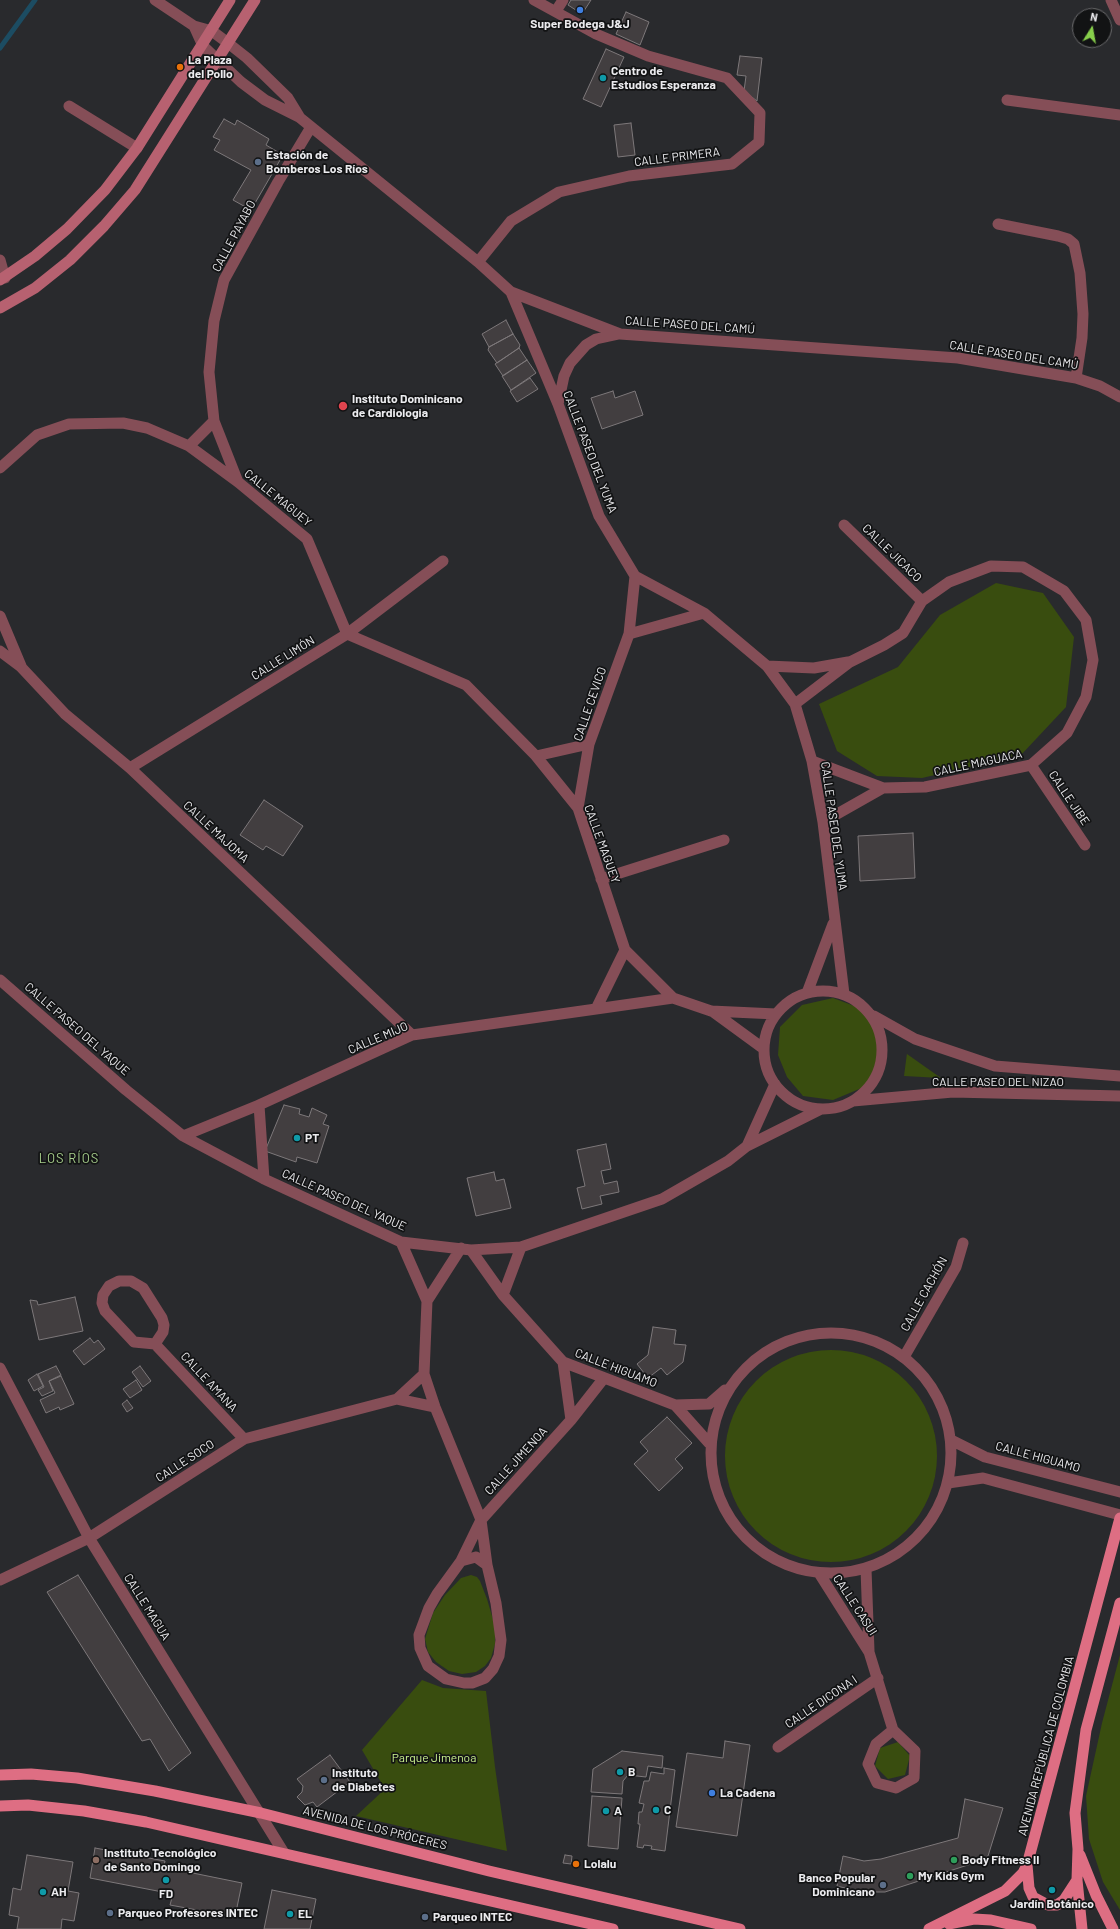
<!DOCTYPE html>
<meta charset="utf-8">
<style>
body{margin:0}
#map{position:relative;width:1120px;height:1929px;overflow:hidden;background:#292a2d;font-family:Barlow,sans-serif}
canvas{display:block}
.north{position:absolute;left:1072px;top:8px;width:40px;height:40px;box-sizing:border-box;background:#121314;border:1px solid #69696b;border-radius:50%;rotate:11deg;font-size:11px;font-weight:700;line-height:16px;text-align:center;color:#ebebee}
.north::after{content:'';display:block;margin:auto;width:14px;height:18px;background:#87cf4b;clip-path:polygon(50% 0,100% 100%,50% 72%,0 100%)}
</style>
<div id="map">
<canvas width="1120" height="1929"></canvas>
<div class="north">N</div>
</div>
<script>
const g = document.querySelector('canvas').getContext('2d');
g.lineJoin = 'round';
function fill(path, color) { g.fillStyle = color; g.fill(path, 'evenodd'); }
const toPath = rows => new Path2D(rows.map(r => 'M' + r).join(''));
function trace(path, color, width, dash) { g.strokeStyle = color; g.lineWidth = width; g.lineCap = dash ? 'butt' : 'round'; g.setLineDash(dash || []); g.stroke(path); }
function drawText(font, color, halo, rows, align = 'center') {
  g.font = font + ' Barlow,sans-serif'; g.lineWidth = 3.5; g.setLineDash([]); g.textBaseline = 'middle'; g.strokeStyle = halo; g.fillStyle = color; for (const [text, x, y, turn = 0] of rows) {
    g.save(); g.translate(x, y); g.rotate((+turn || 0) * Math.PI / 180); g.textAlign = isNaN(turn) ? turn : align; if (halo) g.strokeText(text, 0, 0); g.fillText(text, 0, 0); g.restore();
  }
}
fill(toPath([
 [996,583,1043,593,1074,637,1066,707,1021,755,922,778,877,776,837,751,819,704,898,667,940,615],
 [833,998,865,1010,876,1035,880,1060,864,1087,833,1100,803,1096,787,1077,778,1055,780,1027,802,1005],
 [907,1053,907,1054,941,1078,904,1076],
 '725 1456a106 106 0 1 1 212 0a106 106 0 1 1-212 0Z',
 [471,1575,477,1577,480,1581,487,1599,495,1626,495,1644,491,1658,485,1666,476,1672,462,1674,449,1671,436,1662,428,1652,425,1639,433,1613,445,1595,461,1578],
 [1120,1655,1120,1910,1103,1882,1089,1839,1086,1796,1102,1723],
 [422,1680,443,1688,486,1691,495,1767,507,1851,356,1816,385,1789,362,1750],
 [898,1742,910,1756,905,1775,888,1779,875,1766,880,1748]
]), '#394d0f');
trace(toPath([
 [0,48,35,0]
]), '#1c4c62', 5);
const building = toPath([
 [571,0,591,0,582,14,568,5,571,0],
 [626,12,649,22,640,45,616,34,626,12],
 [606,49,624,57,601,107,583,99,606,49],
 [740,56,762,58,757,101,744,91,746,76,737,75,740,56],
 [224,119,235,125,237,120,269,139,266,145,283,155,251,210,233,200,251,170,214,150,220,140,213,137,224,119],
 [631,123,635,155,618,157,614,125,631,123],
 [506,320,513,334,489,347,482,334,506,320],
 [513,334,520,345,519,348,497,363,488,350,489,347,513,334],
 [519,348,527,360,503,376,495,364,519,348],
 [527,360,536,373,511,390,502,376,527,360],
 [530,378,538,389,517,402,510,391,530,378],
 [613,391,615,398,635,391,643,415,602,429,591,398,613,391],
 [264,800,303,826,283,856,266,846,263,850,240,835,264,800],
 [913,833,915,878,860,881,858,836,913,833],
 [284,1105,300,1109,299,1114,309,1117,312,1108,327,1115,323,1124,329,1126,317,1163,297,1157,296,1162,265,1151,284,1105],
 [606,1144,611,1169,601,1171,604,1184,617,1181,619,1192,600,1196,602,1204,582,1209,577,1188,585,1186,577,1150,606,1144],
 [494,1172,496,1181,504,1179,511,1208,476,1216,467,1178,494,1172],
 [75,1297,83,1331,39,1340,30,1300,37,1301,38,1305,75,1297],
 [653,1327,676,1330,674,1344,686,1345,683,1362,667,1375,661,1368,648,1378,637,1364,648,1355,653,1327],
 [90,1338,94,1343,98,1340,105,1349,84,1365,73,1351,90,1338],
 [56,1366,61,1375,49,1381,53,1391,42,1396,38,1390,44,1387,38,1374,56,1366],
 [140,1366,151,1381,143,1387,132,1372,140,1366],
 [37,1374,43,1386,34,1391,28,1380,37,1374],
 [61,1376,74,1404,60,1410,59,1407,46,1413,40,1400,55,1393,49,1381,61,1376],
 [136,1380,142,1390,130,1398,123,1389,136,1380],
 [127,1400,133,1408,127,1412,122,1404,127,1400],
 [667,1417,692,1443,675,1459,683,1468,659,1491,634,1464,648,1451,640,1442,667,1417],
 [78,1575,191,1753,169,1771,150,1739,142,1741,47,1592,78,1575],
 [725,1741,750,1745,737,1836,676,1827,687,1753,723,1758,725,1741],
 [622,1751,663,1756,662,1768,648,1766,646,1777,628,1775,623,1781,622,1794,591,1792,593,1769,622,1751],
 [330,1755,350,1782,317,1807,313,1802,305,1805,297,1797,302,1792,303,1786,297,1779,330,1755],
 [664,1768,675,1770,665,1851,651,1849,652,1846,644,1845,643,1848,637,1847,640,1824,638,1824,639,1812,642,1812,644,1804,639,1803,644,1781,649,1781,651,1772,664,1774,664,1768],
 [592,1796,622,1798,618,1849,588,1846,592,1796],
 [965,1799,1003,1808,988,1856,977,1862,885,1892,861,1892,837,1886,843,1856,864,1861,881,1859,958,1838,965,1799],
 [95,1848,165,1861,163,1870,177,1872,178,1870,242,1883,235,1917,170,1905,173,1894,90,1878,95,1848],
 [27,1855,73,1862,68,1891,79,1893,74,1921,62,1919,61,1929,17,1929,19,1917,9,1915,13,1888,21,1890,27,1855],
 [565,1855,572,1856,571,1864,563,1863,565,1855],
 [272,1890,316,1899,310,1929,264,1929,272,1890]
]);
fill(building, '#423e40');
trace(building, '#7d787a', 1);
trace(toPath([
 [155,0,194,26,212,31,228,43,247,58,288,98,299,116],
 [1111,0,1120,20],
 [556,11,563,0],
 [194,26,203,46,241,82,265,100,299,117,478,262,511,292,620,334,958,358,1076,378,1100,386,1120,397],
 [1007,100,1120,115],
 [69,106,137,148],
 [998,224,1058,236,1068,239,1074,244,1080,273,1083,314,1082,338,1076,378],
 [0,260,5,278],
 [478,262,511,221,559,192,629,176,732,164,759,142,760,113,727,78,648,56,596,34,534,0],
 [511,292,558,404,599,516,635,576,704,613,767,666,795,704,812,761,823,822,844,994],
 [558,404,564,376,570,363,586,345,596,339,619,334],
 [189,446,214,421],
 [0,468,37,435,69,424,123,423,147,428,189,446,238,482,307,539,347,634,466,685,536,756,578,808,625,950,596,1009,673,998,711,1011,776,1014],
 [238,482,214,421,209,372,214,321,224,280,278,182,311,127],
 [844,525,922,601],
 [0,616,21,666],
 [629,634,704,613],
 [0,651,21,667,65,714,130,768,412,1035],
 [767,666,814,668,848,662],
 [795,704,850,662,884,645,903,633,922,601,949,582,991,566,1023,567,1064,591,1086,620,1093,660,1086,697,1067,733,1031,765,925,787,883,788,812,761],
 [536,756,589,744],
 [1031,765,1085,845],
 [130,768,347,634,443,561],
 [578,808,589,744,629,634,635,576],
 [823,822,883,788],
 [601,879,724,840],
 [625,950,673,998],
 [0,980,126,1090,183,1136,264,1179,401,1242,471,1250,521,1247,662,1199,728,1161,747,1146,821,1109],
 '764 1050a59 59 0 1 1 118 0a59 59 0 1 1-118 0Z',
 [807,993,833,924],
 [712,1011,764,1049],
 [874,1016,915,1039,995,1066,1120,1076],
 [853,1101,953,1092,1120,1096],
 [259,1105,264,1179],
 [183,1136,259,1105,412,1035,596,1009],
 [747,1146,775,1084],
 [401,1242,427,1301,424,1374,435,1407,481,1520,487,1565],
 [521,1247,503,1295,563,1362,675,1405,709,1404,725,1390],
 [471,1250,503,1295],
 [427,1301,461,1248],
 '711 1453a120 120 0 1 1 240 0a120 120 0 1 1-240 0Z',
 [155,1344,134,1342,105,1311,102,1303,103,1295,109,1286,119,1281,131,1281,143,1288,162,1318,164,1325,163,1332,155,1344,244,1439],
 [904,1357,956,1267,963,1243],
 [563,1362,571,1420],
 [0,1368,89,1538,284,1853],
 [397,1399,424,1374],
 [675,1405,709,1443],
 [951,1440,985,1457,1120,1492],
 [948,1483,983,1478,1120,1515],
 [476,1557,487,1565,496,1603,501,1640,499,1656,493,1669,485,1678,472,1683,464,1683,446,1679,428,1666,420,1648,419,1635,429,1608,437,1594,461,1561,476,1557],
 [461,1561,481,1520,571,1420,604,1378],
 [866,1569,869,1651],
 [819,1573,869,1652,893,1730,915,1751,914,1778,896,1788,877,1783,868,1764,876,1744,893,1730],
 [0,1580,89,1538,244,1439,397,1399,435,1407],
 [778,1747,878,1678]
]), '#854e57', 11);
trace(toPath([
 [0,280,35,256,67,229,105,190,137,148,230,0],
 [0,308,35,288,70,260,104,226,135,190,255,0]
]), '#b76170', 11);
trace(toPath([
 [0,1775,31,1774,77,1778,155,1791,261,1813,489,1871,740,1929],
 [0,1806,28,1805,84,1811,146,1822,613,1929],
 [1080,1855,1096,1895,1113,1929],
 [1027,1865,1029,1888,1033,1897,1048,1905,1057,1905,1064,1900,1077,1880],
 [949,1924,974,1919,991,1920,1031,1929],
 [929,1929,1005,1891,1023,1873,1027,1865,1120,1518],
 [1082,1929,1077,1880,1078,1849,1075,1813,1086,1730,1120,1603]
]), '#de6e83', 11);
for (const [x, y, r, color] of [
 [580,10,4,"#3f7fe0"],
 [180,67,4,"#e8710a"],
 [603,78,4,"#0f9aa8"],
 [258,162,4,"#5c6f8a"],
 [343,406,5,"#e0444e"],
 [297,1138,4,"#0f9aa8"],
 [620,1772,4,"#0f9aa8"],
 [324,1780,4,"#5c6f8a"],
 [712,1793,4,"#3f7fe0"],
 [656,1810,4,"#0f9aa8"],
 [606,1811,4,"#0f9aa8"],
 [96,1860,4,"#8d6e63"],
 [954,1860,4,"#2e9e5b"],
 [576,1864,4,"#e8710a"],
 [910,1876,4,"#2e9e5b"],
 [166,1880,4,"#0f9aa8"],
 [883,1885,4,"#5c6f8a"],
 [1052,1890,4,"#0f9aa8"],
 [43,1892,4,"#0f9aa8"],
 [110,1913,4,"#5c6f8a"],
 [290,1914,4,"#0f9aa8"],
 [425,1917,4,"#5c6f8a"]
]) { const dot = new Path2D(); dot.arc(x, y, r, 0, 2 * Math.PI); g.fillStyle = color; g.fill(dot); trace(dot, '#121314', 1.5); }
drawText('bold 12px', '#ebebee', '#121314', [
 ["Super Bodega J&J",580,24,"center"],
 ["La Plaza",188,60],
 ["del Pollo",188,74],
 ["Centro de",611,71],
 ["Estudios Esperanza",611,85],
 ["Estación de",266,155],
 ["Bomberos Los Ríos",266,169],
 ["Instituto Dominicano",352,399],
 ["de Cardiologia",352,413],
 ["PT",305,1138],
 ["B",628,1772],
 ["Instituto",332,1773],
 ["de Diabetes",332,1787],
 ["La Cadena",720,1793],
 ["C",664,1810],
 ["A",614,1811],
 ["Instituto Tecnológico",104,1853],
 ["de Santo Domingo",104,1867],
 ["Body Fitness II",962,1860],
 ["Lolalu",584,1864],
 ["My Kids Gym",918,1876],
 ["Banco Popular",875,1878,"right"],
 ["Dominicano",875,1892,"right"],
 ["AH",51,1892],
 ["FD",166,1894,"center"],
 ["Jardín Botánico",1052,1904,"center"],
 ["Parqueo Profesores INTEC",118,1913],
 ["EL",298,1914],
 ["Parqueo INTEC",433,1917]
], 'left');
drawText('12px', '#ebebee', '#121314', [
 ["CALLE PRIMERA",677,157,-7],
 ["CALLE PAYABO",234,236,-62],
 ["CALLE PASEO DEL CAMÚ",690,325,4],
 ["CALLE PASEO DEL CAMÚ",1014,355,9],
 ["CALLE PASEO DEL YUMA",590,452,69],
 ["CALLE MAGUEY",278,498,39],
 ["CALLE JICACO",892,553,44],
 ["CALLE LIMÓN",283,658,-32],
 ["CALLE CEVICO",590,704,-71],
 ["CALLE MAGUACA",978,763,-12],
 ["CALLE JIBE",1069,798,56],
 ["CALLE PASEO DEL YUMA",834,826,82],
 ["CALLE MAJOMA",216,832,43],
 ["CALLE MAGUEY",602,844,70],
 ["CALLE PASEO DEL YAQUE",77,1029,41],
 ["CALLE MIJO",378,1038,-23],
 ["CALLE PASEO DEL NIZAO",998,1082],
 ["CALLE PASEO DEL YAQUE",344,1200,24],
 ["CALLE CACHÓN",924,1294,-61],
 ["CALLE HIGUAMO",616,1368,21],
 ["CALLE AMANA",209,1382,47],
 ["CALLE HIGUAMO",1038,1457,15],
 ["CALLE SOCO",185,1461,-33],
 ["CALLE JIMENOA",516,1461,-48],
 ["CALLE CASUI",855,1605,57],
 ["CALLE MAGUA",147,1607,58],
 ["CALLE DICONA I",821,1702,-34],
 ["AVENIDA REPÚBLICA DE COLOMBIA",1046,1746,-75],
 ["AVENIDA DE LOS PRÓCERES",375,1828,14]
]);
drawText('12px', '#cdf590', '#121314', [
 ["Parque Jimenoa",434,1758]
]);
g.letterSpacing = '1px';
drawText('13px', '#a7cf8c', '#121314', [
 ["LOS RÍOS",69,1159]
]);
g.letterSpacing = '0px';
</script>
